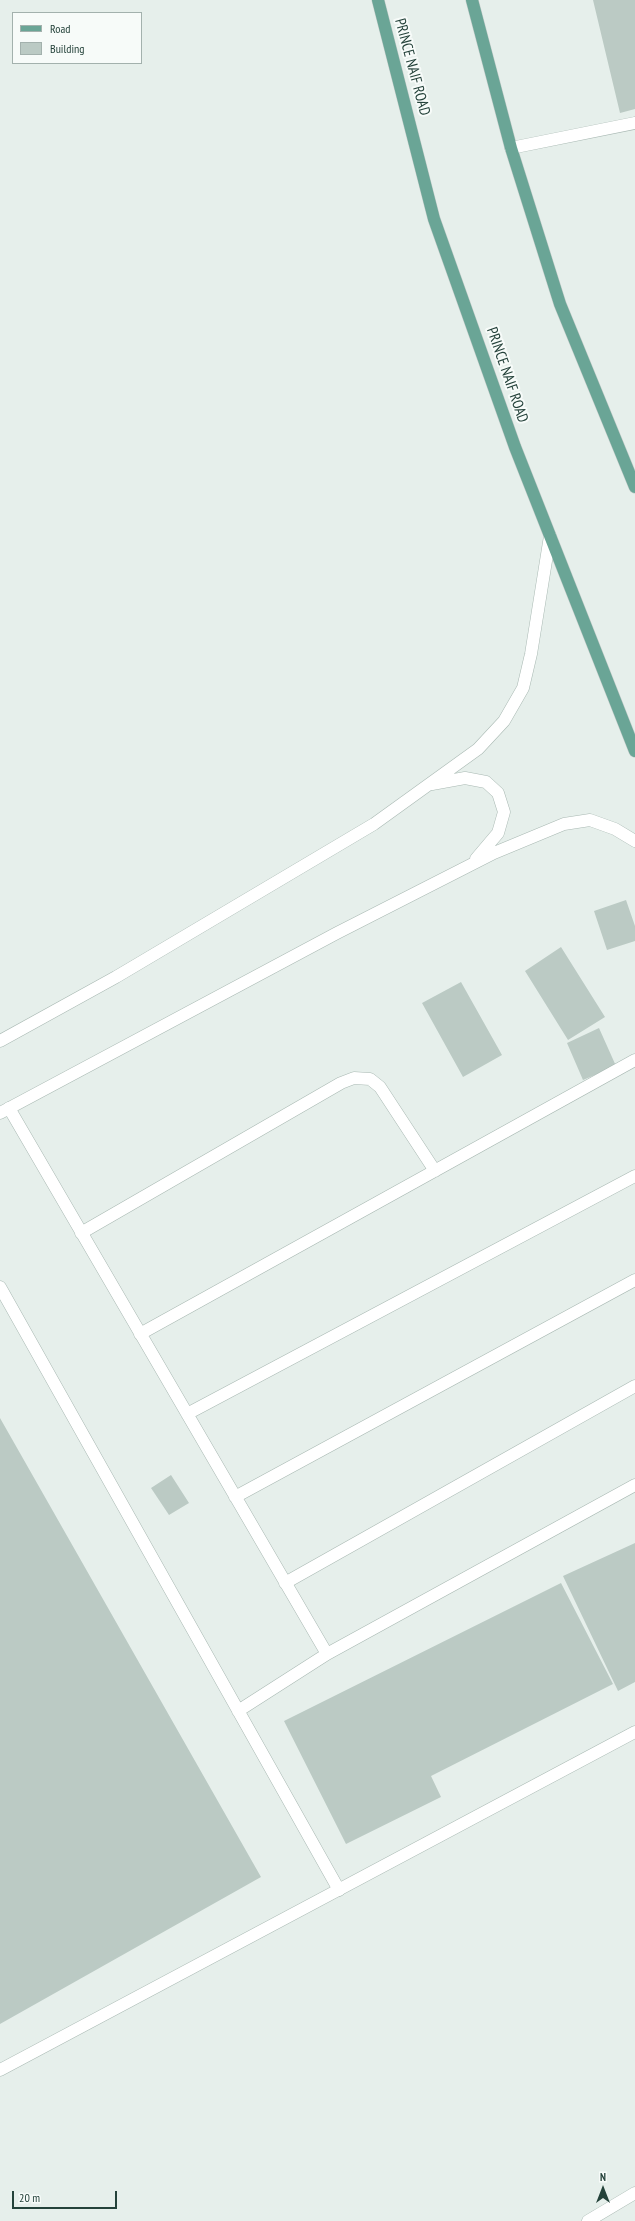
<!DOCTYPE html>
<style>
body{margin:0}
#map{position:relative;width:635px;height:2221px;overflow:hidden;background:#e6efeb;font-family:"PT Sans Narrow",sans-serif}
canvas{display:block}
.legend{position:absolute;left:12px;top:12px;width:130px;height:52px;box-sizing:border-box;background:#f7fbf9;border:1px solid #a3b1ad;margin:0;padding:5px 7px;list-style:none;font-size:12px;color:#24423a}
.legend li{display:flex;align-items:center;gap:8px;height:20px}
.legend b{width:20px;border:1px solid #a3b1ad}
.north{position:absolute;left:583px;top:2169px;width:40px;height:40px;-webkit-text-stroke:3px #f7fbf9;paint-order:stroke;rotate:0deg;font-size:11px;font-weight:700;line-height:16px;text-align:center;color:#24423a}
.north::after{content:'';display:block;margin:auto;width:14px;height:18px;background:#24423a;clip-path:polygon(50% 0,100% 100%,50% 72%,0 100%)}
.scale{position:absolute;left:12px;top:2191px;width:105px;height:18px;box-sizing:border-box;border:2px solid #24423a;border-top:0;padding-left:5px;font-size:12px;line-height:14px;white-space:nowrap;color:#24423a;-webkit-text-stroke:3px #f7fbf9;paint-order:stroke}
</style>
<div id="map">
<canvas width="635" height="2221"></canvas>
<ul class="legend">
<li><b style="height:5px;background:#6aa596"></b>Road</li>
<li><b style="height:11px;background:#bbcac4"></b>Building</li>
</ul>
<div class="north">N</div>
<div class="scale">20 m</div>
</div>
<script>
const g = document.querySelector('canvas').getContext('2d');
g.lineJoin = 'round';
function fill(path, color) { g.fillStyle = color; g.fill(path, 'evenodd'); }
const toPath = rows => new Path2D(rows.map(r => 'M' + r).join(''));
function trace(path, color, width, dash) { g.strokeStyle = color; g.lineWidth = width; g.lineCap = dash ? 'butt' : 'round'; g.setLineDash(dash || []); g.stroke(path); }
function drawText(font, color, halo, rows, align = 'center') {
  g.font = font + ' "PT Sans Narrow",sans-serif'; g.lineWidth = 4; g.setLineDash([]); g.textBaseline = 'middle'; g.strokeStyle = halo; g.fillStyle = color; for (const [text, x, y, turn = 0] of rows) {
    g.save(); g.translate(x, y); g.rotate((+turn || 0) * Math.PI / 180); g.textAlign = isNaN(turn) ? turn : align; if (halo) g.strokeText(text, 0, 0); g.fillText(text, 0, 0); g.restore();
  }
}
fill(toPath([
 [593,0,635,0,635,109,620,113],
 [626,900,635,926,635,941,607,950,594,911],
 [561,947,605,1017,568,1040,525,971],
 [461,982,502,1055,463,1077,422,1003],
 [599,1028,616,1066,583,1080,567,1043],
 [0,1418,261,1877,0,2024],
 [171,1475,189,1503,169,1515,151,1488],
 [635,1543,635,1682,618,1691,563,1576],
 [561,1583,613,1684,431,1776,441,1797,346,1844,284,1721]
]), '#bbcac4');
const lane = toPath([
 [9,1108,327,1654],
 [81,1233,341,1083,354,1078,370,1079,380,1087,435,1171],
 [0,1287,339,1890],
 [140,1334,635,1060],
 [187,1414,635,1176],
 [235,1497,635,1280],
 [285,1583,635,1386],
 [238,1711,327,1654,635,1485]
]);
const street = toPath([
 [511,148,635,123],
 [432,784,465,778,486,782,498,793,504,812,498,833,476,859],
 [0,1041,116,977,374,824,478,749,504,721,523,688,531,654,550,536],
 [0,1113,337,933,494,853,564,824,590,820,615,829,635,841],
 [0,2070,635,1732],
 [588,2221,635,2193]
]);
const primary = toPath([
 [378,0,434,219,515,447,635,751],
 [472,0,511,148,560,304,635,487]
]);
trace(lane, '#a8b8b2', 13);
trace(street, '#a8b8b2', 13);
trace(primary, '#c2cac8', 13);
trace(lane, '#fff', 12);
trace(street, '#fff', 12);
trace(primary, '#6aa596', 12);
drawText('15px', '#24423a', '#f7fbf9', [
 ["PRINCE NAIF ROAD",412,67,75],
 ["PRINCE NAIF ROAD",507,375,71]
]);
</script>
